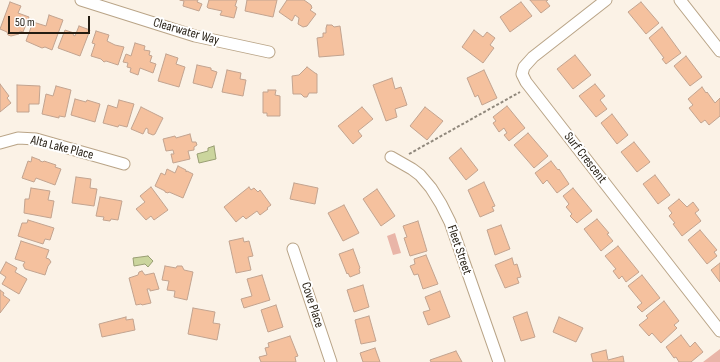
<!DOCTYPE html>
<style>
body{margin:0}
#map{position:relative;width:720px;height:362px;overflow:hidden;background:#fbf2e6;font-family:"Sofia Sans Condensed",sans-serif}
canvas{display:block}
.scale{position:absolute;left:8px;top:16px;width:82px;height:18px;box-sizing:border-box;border:2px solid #231c11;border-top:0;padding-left:5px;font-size:12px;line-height:14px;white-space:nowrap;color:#231c11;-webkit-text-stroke:3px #fff;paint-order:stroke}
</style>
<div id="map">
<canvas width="720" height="362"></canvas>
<div class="scale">50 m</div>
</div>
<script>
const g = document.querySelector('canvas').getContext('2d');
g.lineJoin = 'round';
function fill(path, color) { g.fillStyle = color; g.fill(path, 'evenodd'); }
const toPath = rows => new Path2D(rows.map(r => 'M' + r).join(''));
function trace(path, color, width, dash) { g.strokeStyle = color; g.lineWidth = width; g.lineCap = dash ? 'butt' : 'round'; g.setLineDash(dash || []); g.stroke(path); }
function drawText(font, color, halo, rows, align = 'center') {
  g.font = font + ' "Sofia Sans Condensed",sans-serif'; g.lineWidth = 4; g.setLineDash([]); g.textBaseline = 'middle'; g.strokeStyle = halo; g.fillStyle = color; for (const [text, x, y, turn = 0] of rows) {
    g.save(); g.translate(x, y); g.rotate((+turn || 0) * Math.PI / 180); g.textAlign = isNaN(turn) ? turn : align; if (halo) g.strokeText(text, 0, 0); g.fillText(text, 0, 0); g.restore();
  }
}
fill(toPath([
 [395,233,401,253,393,255,387,236],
 [720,349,720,362,703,362]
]), '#e9b5a8');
const water = toPath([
 [214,146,216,159,199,163,197,154,208,151,208,148,214,146],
 [148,256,153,261,148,267,145,264,134,266,133,258,148,256]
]);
fill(water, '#cbd59d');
trace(water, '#999e73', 1);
const building = toPath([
 [180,0,198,0,197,2,202,4,199,11,183,6,184,1,180,0],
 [209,0,237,0,235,6,237,7,234,18,220,15,222,11,208,8,207,7,209,0],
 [247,0,277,0,273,17,245,11,247,0],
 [287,0,304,0,311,5,312,8,310,10,316,14,307,26,303,27,298,24,299,18,295,15,292,21,279,12,287,0],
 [530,0,548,0,546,1,550,6,541,13,530,0],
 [10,2,21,6,18,13,29,17,23,32,20,31,19,34,11,36,8,35,7,32,0,29,10,2],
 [521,2,532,16,510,32,500,17,521,2],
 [641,2,659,23,646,34,628,12,641,2],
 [49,15,63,20,52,50,45,47,42,48,26,41,33,22,46,26,49,15],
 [327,25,332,25,334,27,340,26,344,55,319,57,317,38,323,37,323,33,326,33,326,28,327,25],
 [79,26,90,30,80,56,58,48,65,30,74,33,73,35,75,36,79,26],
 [662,27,681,53,666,64,662,59,664,58,649,38,662,27],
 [474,30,483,37,487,32,495,38,490,45,494,48,483,63,462,47,474,30],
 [96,31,109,35,107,41,115,45,124,47,118,65,106,61,104,62,101,59,91,56,95,44,92,43,96,31],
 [135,43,145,46,144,50,150,51,149,55,152,56,150,62,156,64,153,73,140,68,138,75,130,72,131,68,127,67,128,63,123,62,126,54,131,56,135,43],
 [166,54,178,58,176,64,185,67,179,87,158,81,166,54],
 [575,55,591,75,573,89,557,69,575,55],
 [686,56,702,77,690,86,674,66,686,56],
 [197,65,211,68,211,70,217,72,212,88,193,83,197,65],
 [307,67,315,73,317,74,317,93,309,93,307,97,304,97,301,94,293,94,292,76,299,75,307,67],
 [227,70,241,73,240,79,246,80,243,96,222,92,227,70],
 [484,70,497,98,482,105,478,95,475,97,467,78,484,70],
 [392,78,395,89,401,87,407,105,395,109,397,117,386,121,373,85,392,78],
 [0,84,9,96,7,98,11,103,0,112,0,84],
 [595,84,605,96,600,100,607,109,596,117,579,96,595,84],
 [17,85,40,86,39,104,29,104,29,112,17,112,17,85],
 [56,86,71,90,65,117,59,116,59,118,42,114,46,94,53,96,56,86],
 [702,87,706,93,707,92,715,103,720,98,720,116,709,125,705,120,701,123,689,108,693,105,688,99,702,87],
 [268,90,276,90,275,95,280,96,280,116,267,116,267,113,263,113,263,92,268,92,268,90],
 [75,99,86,102,87,100,100,104,95,122,71,115,75,99],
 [119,100,134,104,127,127,119,125,118,127,103,123,108,105,117,108,119,100],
 [507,106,525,128,509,141,504,135,507,133,504,128,499,132,493,123,496,121,493,117,507,106],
 [141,107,163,118,155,134,153,135,148,133,148,129,146,128,143,134,131,129,141,107],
 [362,107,373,119,358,131,362,136,353,144,338,126,362,107],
 [425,107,443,121,427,140,410,126,425,107],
 [612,114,628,135,617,144,601,123,612,114],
 [528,133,548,156,534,168,514,145,528,133],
 [190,134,192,142,196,142,197,145,194,147,194,150,188,151,190,159,173,163,171,154,174,154,173,150,166,151,163,139,175,136,176,138,190,134],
 [634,142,650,162,637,172,621,152,634,142],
 [461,148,478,170,466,180,449,158,461,148],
 [32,157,40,160,40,161,43,162,44,161,56,165,55,167,61,169,55,185,36,178,34,182,22,178,28,161,31,162,32,157],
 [551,161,558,170,559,169,569,184,557,193,547,180,543,184,535,173,551,161],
 [178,166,186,170,186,172,187,171,193,174,183,198,169,192,168,193,165,192,165,191,155,186,161,173,165,175,167,169,175,173,178,166],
 [655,175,670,195,658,204,643,184,655,175],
 [76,177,91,179,90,188,97,189,94,206,72,203,76,177],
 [484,182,495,206,492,207,494,211,480,217,468,190,484,182],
 [294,183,318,188,315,204,290,199,294,183],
 [151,187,168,210,154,220,151,216,146,220,136,209,145,202,140,196,151,187],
 [249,187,251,190,254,188,258,192,260,190,271,205,267,208,268,209,260,215,257,211,246,219,243,216,236,222,224,207,249,187],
 [31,188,50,191,48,200,54,201,51,218,24,213,25,199,29,199,31,188],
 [573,188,592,211,577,223,570,216,572,214,566,207,569,204,563,196,573,188],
 [377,189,395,216,381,226,363,199,377,189],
 [100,197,122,201,118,220,111,219,110,221,103,220,104,217,96,216,100,197],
 [679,199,687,207,693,202,699,210,695,213,701,221,682,236,673,224,675,223,669,216,672,213,668,208,679,199],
 [344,205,359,233,343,241,328,213,344,205],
 [597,219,609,233,607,234,613,241,601,251,584,229,597,219],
 [28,220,54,228,50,240,45,239,43,244,18,236,22,223,27,223,28,220],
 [418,221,427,251,410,256,404,238,407,237,403,226,418,221],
 [501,225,510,249,495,255,487,230,501,225],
 [700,230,717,250,714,252,717,256,707,264,688,240,700,230],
 [243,238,244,242,249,241,253,256,248,257,251,270,236,273,229,241,243,238],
 [21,241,49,250,46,258,49,259,51,262,48,266,45,275,25,269,23,265,25,262,15,259,21,241],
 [618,246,639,272,626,282,622,276,619,279,613,271,616,269,605,256,618,246],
 [353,249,360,268,359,269,360,273,350,277,348,273,347,274,339,254,353,249],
 [426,255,438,284,423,289,418,274,414,275,410,266,415,264,414,259,426,255],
 [512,258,514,265,517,264,521,277,517,278,519,283,505,288,495,265,512,258],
 [6,262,17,268,15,272,27,279,19,294,2,284,6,277,0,273,6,262],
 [720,263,720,282,711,270,720,263],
 [165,266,176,268,177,266,182,266,184,270,193,272,187,300,174,297,175,291,167,290,169,281,162,280,165,266],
 [142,271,145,275,154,273,159,289,150,291,150,289,147,289,151,303,142,305,141,304,136,305,129,278,138,275,139,272,142,271],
 [262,275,270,300,244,308,241,299,252,296,247,279,262,275],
 [642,275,660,298,642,312,637,307,642,303,628,286,642,275],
 [363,285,369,307,354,312,347,290,363,285],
 [0,290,4,293,3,295,10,300,0,313,0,290],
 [440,291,450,317,428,325,423,312,430,310,425,297,440,291],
 [664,301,679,321,674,325,677,328,661,343,652,333,649,336,639,325,648,318,646,316,664,301],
 [276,305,283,327,268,332,261,310,276,305],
 [193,308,215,312,213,323,220,324,217,340,188,334,193,308],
 [527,312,535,337,521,341,513,317,527,312],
 [369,316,376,341,361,344,355,320,369,316],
 [126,317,126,320,133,319,135,330,102,337,99,324,126,317],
 [559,317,583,328,576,342,553,332,559,317],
 [681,335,690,347,695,342,703,352,691,362,679,362,676,357,674,358,666,347,681,335],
 [290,336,298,356,295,357,296,362,261,362,259,357,267,355,265,348,269,347,268,343,290,336],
 [375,348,380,362,363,362,360,353,375,348],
 [606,350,608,360,623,356,624,362,593,362,591,354,606,350],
 [456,351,462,362,431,362,430,360,456,351]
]);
fill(building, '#f5c19e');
trace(building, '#c2a38f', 1);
const minor = toPath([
 [81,0,195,36,269,52],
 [606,0,533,57,524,67,522,74,526,82,720,331],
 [680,0,720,51],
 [0,143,18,138,36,139,124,164],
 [391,157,412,169,420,175,431,188,441,204,450,222,499,362],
 [293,249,331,362]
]);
trace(minor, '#b9a487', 13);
trace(toPath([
 [409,154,520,92]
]), '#90887c', 2, [3, 2]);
trace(minor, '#fff', 11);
drawText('13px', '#231c11', '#fff', [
 ["Clearwater Way",186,32,16],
 ["Alta Lake Place",62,148,14],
 ["Surf Crescent",585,158,52],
 ["Fleet Street",459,250,71],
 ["Cove Place",312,305,72]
]);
</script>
